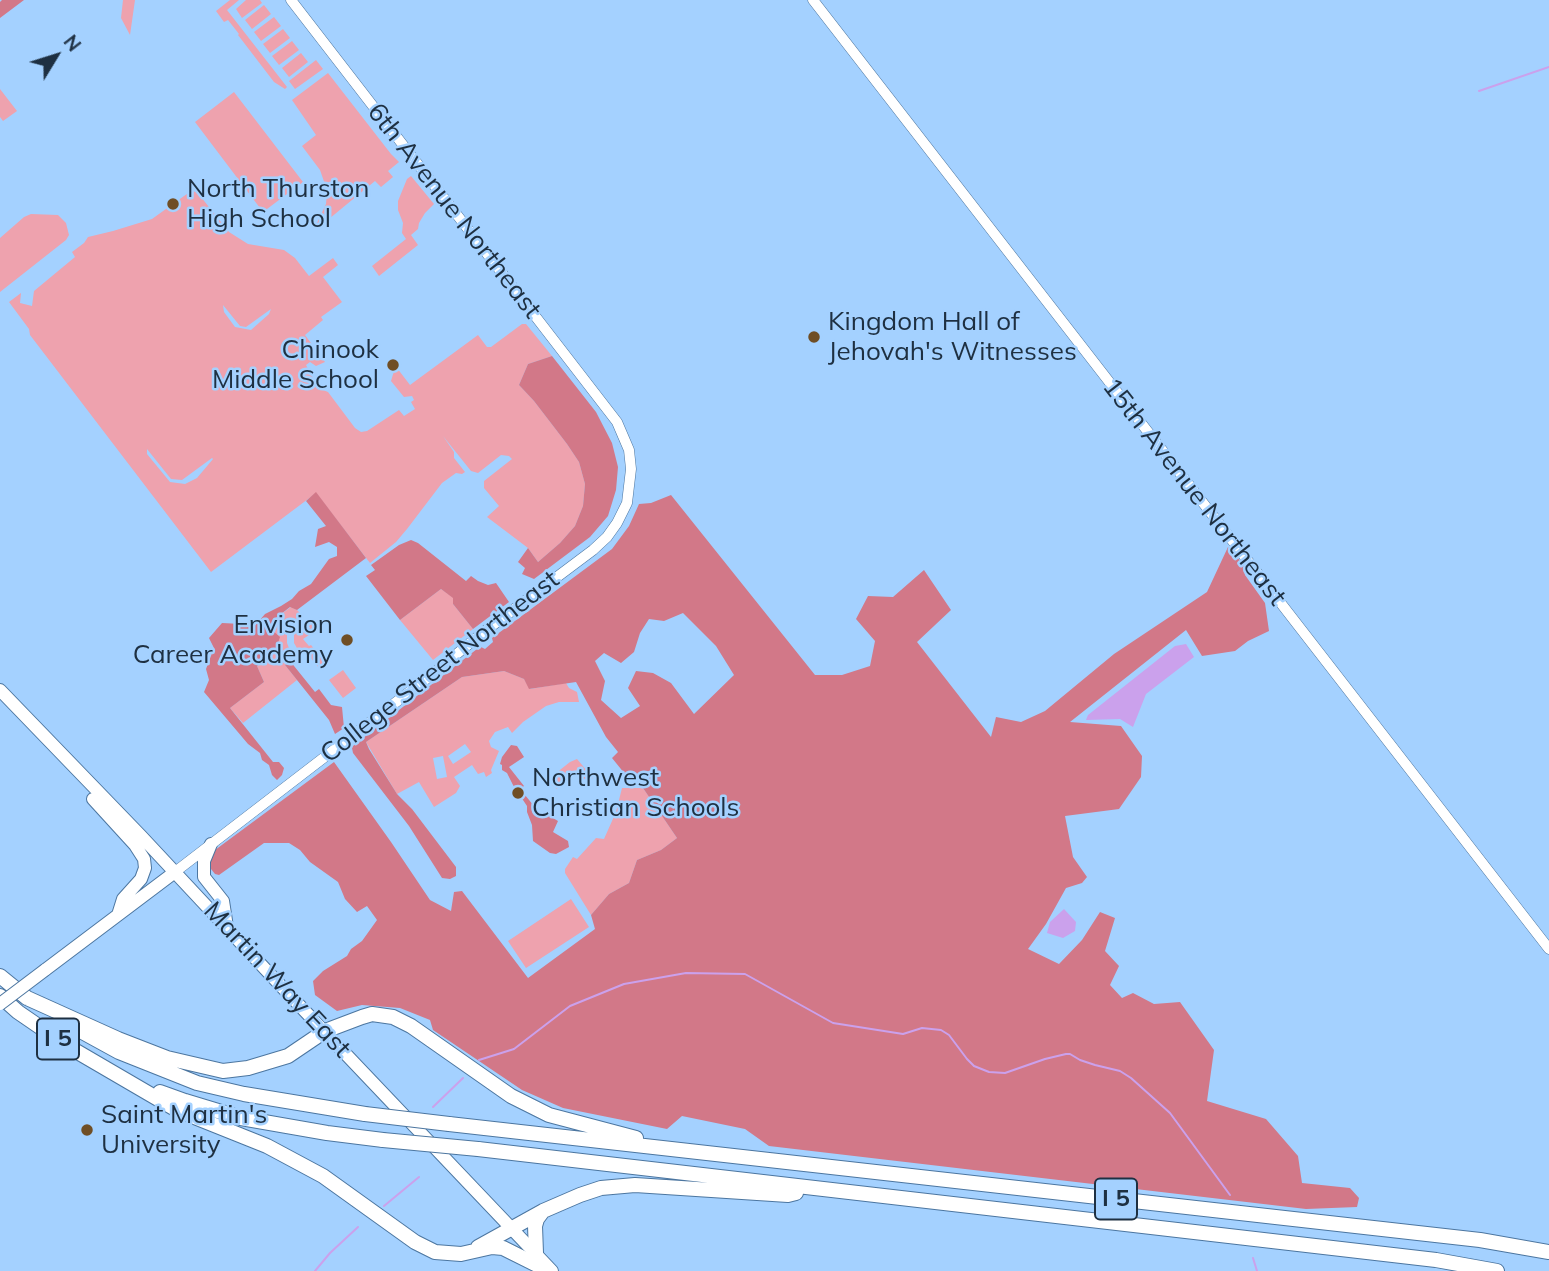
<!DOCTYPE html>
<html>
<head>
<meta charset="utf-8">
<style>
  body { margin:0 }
  #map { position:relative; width:1549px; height:1271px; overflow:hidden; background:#a4d1ff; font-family:Mulish,sans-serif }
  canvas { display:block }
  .north { position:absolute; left:21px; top:21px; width:70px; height:70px; -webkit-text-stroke:5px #a4d1ff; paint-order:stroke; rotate:52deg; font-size:19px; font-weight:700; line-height:28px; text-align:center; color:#1e3042 }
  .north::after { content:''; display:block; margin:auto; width:24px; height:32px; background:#1e3042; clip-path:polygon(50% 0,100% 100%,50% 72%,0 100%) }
</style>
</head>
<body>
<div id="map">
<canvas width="1549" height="1271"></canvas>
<div class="north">N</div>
</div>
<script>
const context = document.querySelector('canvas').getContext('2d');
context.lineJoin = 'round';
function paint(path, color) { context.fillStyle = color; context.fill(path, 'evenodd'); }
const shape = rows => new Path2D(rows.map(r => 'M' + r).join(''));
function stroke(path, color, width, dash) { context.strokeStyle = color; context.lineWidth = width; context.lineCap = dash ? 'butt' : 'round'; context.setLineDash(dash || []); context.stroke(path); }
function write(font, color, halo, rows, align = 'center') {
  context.font = font + ' Mulish,sans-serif'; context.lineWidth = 5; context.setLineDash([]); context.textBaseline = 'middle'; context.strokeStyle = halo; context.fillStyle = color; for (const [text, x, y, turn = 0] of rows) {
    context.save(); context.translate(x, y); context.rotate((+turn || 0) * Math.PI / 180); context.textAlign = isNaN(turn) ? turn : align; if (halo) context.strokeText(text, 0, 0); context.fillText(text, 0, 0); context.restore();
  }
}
const green = shape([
  [123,0,135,0,130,35,121,18],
  [230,0,239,0,227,10,287,87,285,89,274,82,238,35,239,34,228,20,224,22,216,11],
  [246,0,260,0,262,3,242,18,236,9],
  [264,5,271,14,252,29,245,20],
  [274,17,281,26,261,41,254,32],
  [283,29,290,38,270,53,263,44],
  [292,41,299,50,279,65,272,56],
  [301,53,308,62,289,77,282,68],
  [316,60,323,69,295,89,289,81],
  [328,73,391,154,399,162,388,171,393,177,381,187,375,181,318,228,317,223,326,204,327,190,320,170,302,146,316,135,292,100],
  [0,89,17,111,3,121,0,117],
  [234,92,303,182,263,212,195,122],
  [411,176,434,204,425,213,419,223,418,229,411,235,418,245,379,276,372,266,406,239,402,233,403,223,398,210,398,201,407,179],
  [191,191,197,192,229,232,248,244,284,250,295,258,309,276,333,258,338,265,323,277,342,302,321,317,323,320,305,335,325,362,316,366,310,362,306,365,313,378,323,390,328,392,355,428,361,432,367,431,399,410,404,416,415,409,411,402,414,400,412,396,404,397,391,381,394,371,397,368,410,385,478,335,487,347,491,347,522,324,526,324,552,356,528,364,519,385,534,401,567,444,579,462,585,484,583,506,575,526,560,543,538,562,528,548,487,517,499,506,484,488,484,481,512,459,509,456,501,455,478,473,471,471,443,436,454,452,454,458,465,472,462,474,456,473,442,483,407,529,396,542,370,563,316,493,211,572,30,335,29,329,9,302,21,293,20,303,32,306,34,291,75,257,72,252,84,243,88,237,113,231,152,219],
  [223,305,240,326,246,327,271,309,269,314,251,330,235,327,224,312],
  [147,449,171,479,182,480,212,458,213,459,197,478,185,484,170,482,147,454],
  [31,214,58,215,66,223,69,235,66,240,0,292,0,238,24,217],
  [441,589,454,598,453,604,473,629,433,660,400,620],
  [291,607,297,610,301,614,287,631,287,643,293,658,285,665,297,680,243,723,230,708,264,682,257,666,275,652,272,621],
  [319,619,324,625,303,639,309,646,311,645,326,664,319,668,305,651,300,653,294,643,294,635,298,629,300,631,304,632,310,628,309,626],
  [343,670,356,688,343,698,329,680],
  [504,671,524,679,530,689,566,683,569,688,577,692,579,702,559,702,546,706,523,722,512,733,508,727,495,732,489,741,491,747,499,751,491,770,492,773,486,777,484,772,478,774,472,765,454,777,460,786,456,793,434,807,419,782,397,794,366,742,462,677],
  [465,744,471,752,453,764,448,756],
  [443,756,447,777,437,779,433,758],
  [577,759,593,778,590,780,564,774,557,789,546,781,570,762],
  [622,788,643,788,677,838,661,850,637,860,629,883,609,894,591,915,565,873,565,869,573,857,577,859,596,838,604,839,616,812],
  [571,899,589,927,526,968,508,941]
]);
const forest = shape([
  [2,0,24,0,0,18,0,2],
  [552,356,596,412,612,443,618,467,616,490,608,516,590,537,534,579,522,574,525,568,518,562,528,548,538,562,560,543,575,526,583,506,585,484,579,462,567,444,534,401,519,385,528,364],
  [316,492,366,558,297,610,290,607,272,621,272,630,280,637,275,652,257,666,264,682,230,708,273,762,279,762,284,768,282,775,277,780,272,775,269,765,262,760,260,753,248,744,204,692,209,680,206,669,214,648,209,638,222,623,242,624,253,628,265,614,281,606,292,599,299,591,311,584,329,559,337,556,337,547,329,542,315,547,318,529,326,526,306,501],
  [671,495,815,675,842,675,870,666,875,641,856,619,868,596,893,597,924,570,951,610,917,642,991,737,996,717,1021,722,1045,711,1114,654,1207,592,1228,547,1246,567,1245,575,1265,603,1269,631,1248,641,1235,651,1202,656,1186,630,1070,722,1121,726,1142,756,1141,777,1119,809,1065,816,1073,857,1087,877,1082,883,1066,888,1046,924,1028,949,1059,964,1082,940,1100,912,1115,918,1105,951,1119,966,1110,985,1122,998,1133,993,1154,1004,1180,1002,1214,1050,1207,1101,1266,1119,1298,1156,1302,1183,1350,1188,1359,1198,1357,1207,1306,1209,769,1146,745,1129,682,1116,667,1129,563,1108,522,1090,433,1030,430,1020,400,1008,362,1005,337,1011,315,995,313,981,323,971,347,956,351,949,362,941,377,920,367,906,357,912,345,899,338,882,310,862,300,850,289,843,264,843,219,875,215,874,207,864,211,853,334,762,391,842,430,900,451,911,454,892,462,891,528,978,595,929,591,915,609,894,629,883,637,860,661,850,677,838,643,788,629,779,612,758,618,752,606,737,576,682,529,689,524,679,504,671,462,677,366,742,369,749,397,794,412,809,456,867,456,876,450,879,442,878,409,826,353,753,352,748,353,746,477,649,481,647,485,649,493,642,492,638,612,549,629,526,639,504,651,503],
  [683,613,716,646,734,675,694,714,671,683,653,673,636,671,628,688,640,706,621,718,601,700,605,681,595,661,604,653,621,663,634,652,640,633,649,619,664,621],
  [411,540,418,543,466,581,471,576,478,581,488,585,496,583,509,602,473,629,453,604,453,598,441,589,400,620,366,576,375,570,371,565,399,545],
  [290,661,315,692,319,689,331,705,342,707,344,728,335,734,329,720,285,665],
  [511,745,517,746,524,757,509,767,524,786,520,789,534,806,532,812,542,817,546,814,558,821,553,832,568,841,569,847,556,854,550,853,533,841,532,825,527,812,527,806,513,785,507,773,502,770,502,765,500,764,502,757]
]);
const water = shape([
  [1186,644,1194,657,1146,694,1133,727,1120,719,1086,720,1088,715,1175,646],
  [1064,909,1076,922,1075,931,1063,938,1047,933,1050,922]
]);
const stream = shape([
  [1479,91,1549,67],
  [479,1060,514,1049,570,1006,624,984,686,973,745,974,833,1023,903,1034,922,1028,941,1030,949,1035,967,1059,974,1066,989,1072,1005,1073,1045,1059,1066,1054,1070,1054,1080,1060,1095,1065,1120,1071,1131,1078,1170,1113,1230,1195],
  [433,1107,463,1078],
  [384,1206,419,1177],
  [1253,1258,1257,1271],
  [315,1271,330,1253,358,1227]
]);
const minor = shape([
  [813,0,1549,949],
  [175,872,430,676,481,634,593,550,607,537,617,523,627,503,631,469,629,450,617,422,291,0]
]);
const major = shape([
  [0,690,141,836,282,987,552,1271],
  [93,799,135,845,144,859,145,868,141,879,123,899,118,915],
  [211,844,204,861,204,877,223,901,227,927],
  [45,970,175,872]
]);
const highway = shape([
  [0,976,27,998],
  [0,996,18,1012,69,1047,177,1110,267,1146,323,1176,415,1242,435,1252,461,1254,492,1247,503,1248,549,1271],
  [27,998,118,1039,167,1058,223,1071,248,1068,288,1056,325,1031,362,1017,372,1014,393,1017,411,1026,511,1096,549,1115,636,1138],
  [77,1029,119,1052,197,1083,244,1094,365,1114],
  [160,1092,185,1101,241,1118,327,1133,383,1140],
  [449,1124,1480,1240,1549,1252],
  [478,1149,1436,1260,1497,1271],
  [478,1247,543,1211,580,1195,601,1188,635,1185,788,1195,796,1193],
  [536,1253,535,1226,537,1219,543,1211]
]);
const majorBridge = shape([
  [0,1004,45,970]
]);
const highwayBridge = shape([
  [365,1114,449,1124],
  [383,1140,478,1149]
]);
const markers = [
  [173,204,7,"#6f4e25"],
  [814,337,7,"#6f4e25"],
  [393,365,7,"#6f4e25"],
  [347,640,7,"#6f4e25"],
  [518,793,7,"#6f4e25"],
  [87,1130,7,"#6f4e25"]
];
const shields = [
  [58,1039,42],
  [1116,1199,42]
];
const shieldNames = [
  ["I 5",58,1039],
  ["I 5",1116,1199]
];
const poiNames = [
  ["North Thurston",187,189],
  ["High School",187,219],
  ["Kingdom Hall of",828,322],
  ["Jehovah's Witnesses",828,352],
  ["Chinook",379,350,"right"],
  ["Middle School",379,380,"right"],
  ["Envision",333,625,"right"],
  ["Career Academy",333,655,"right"],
  ["Northwest",532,778],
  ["Christian Schools",532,808],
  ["Saint Martin's",101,1115],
  ["University",101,1145]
];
const streetNames = [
  ["6th Avenue Northeast",454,211,52],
  ["15th Avenue Northeast",1194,492,52],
  ["College Street Northeast",440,667,-38],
  ["Martin Way East",277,980,47]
];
paint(green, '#eea2ae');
paint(forest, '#d27888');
paint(water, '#cba1ec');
stroke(stream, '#cba1ec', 2);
stroke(minor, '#4c76a0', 11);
stroke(major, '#4c76a0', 14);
stroke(highway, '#4c76a0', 16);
stroke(minor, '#fff', 10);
stroke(major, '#fff', 12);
stroke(highway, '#fff', 14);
stroke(majorBridge, '#4c76a0', 14, []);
stroke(highwayBridge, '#4c76a0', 16, []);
stroke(majorBridge, '#fff', 12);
stroke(highwayBridge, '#fff', 14);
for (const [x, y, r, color] of markers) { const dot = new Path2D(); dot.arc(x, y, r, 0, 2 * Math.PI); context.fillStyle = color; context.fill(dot); stroke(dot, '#a4d1ff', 2.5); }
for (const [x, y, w] of shields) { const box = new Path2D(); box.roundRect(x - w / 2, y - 20.5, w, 41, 5); context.fillStyle = '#a4d1ff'; context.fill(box); stroke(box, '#1e3042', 2); }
write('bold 24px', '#1e3042', null, shieldNames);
write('26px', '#1e3042', '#a4d1ff', poiNames, 'left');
write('26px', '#1e3042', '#a4d1ff', streetNames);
</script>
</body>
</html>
